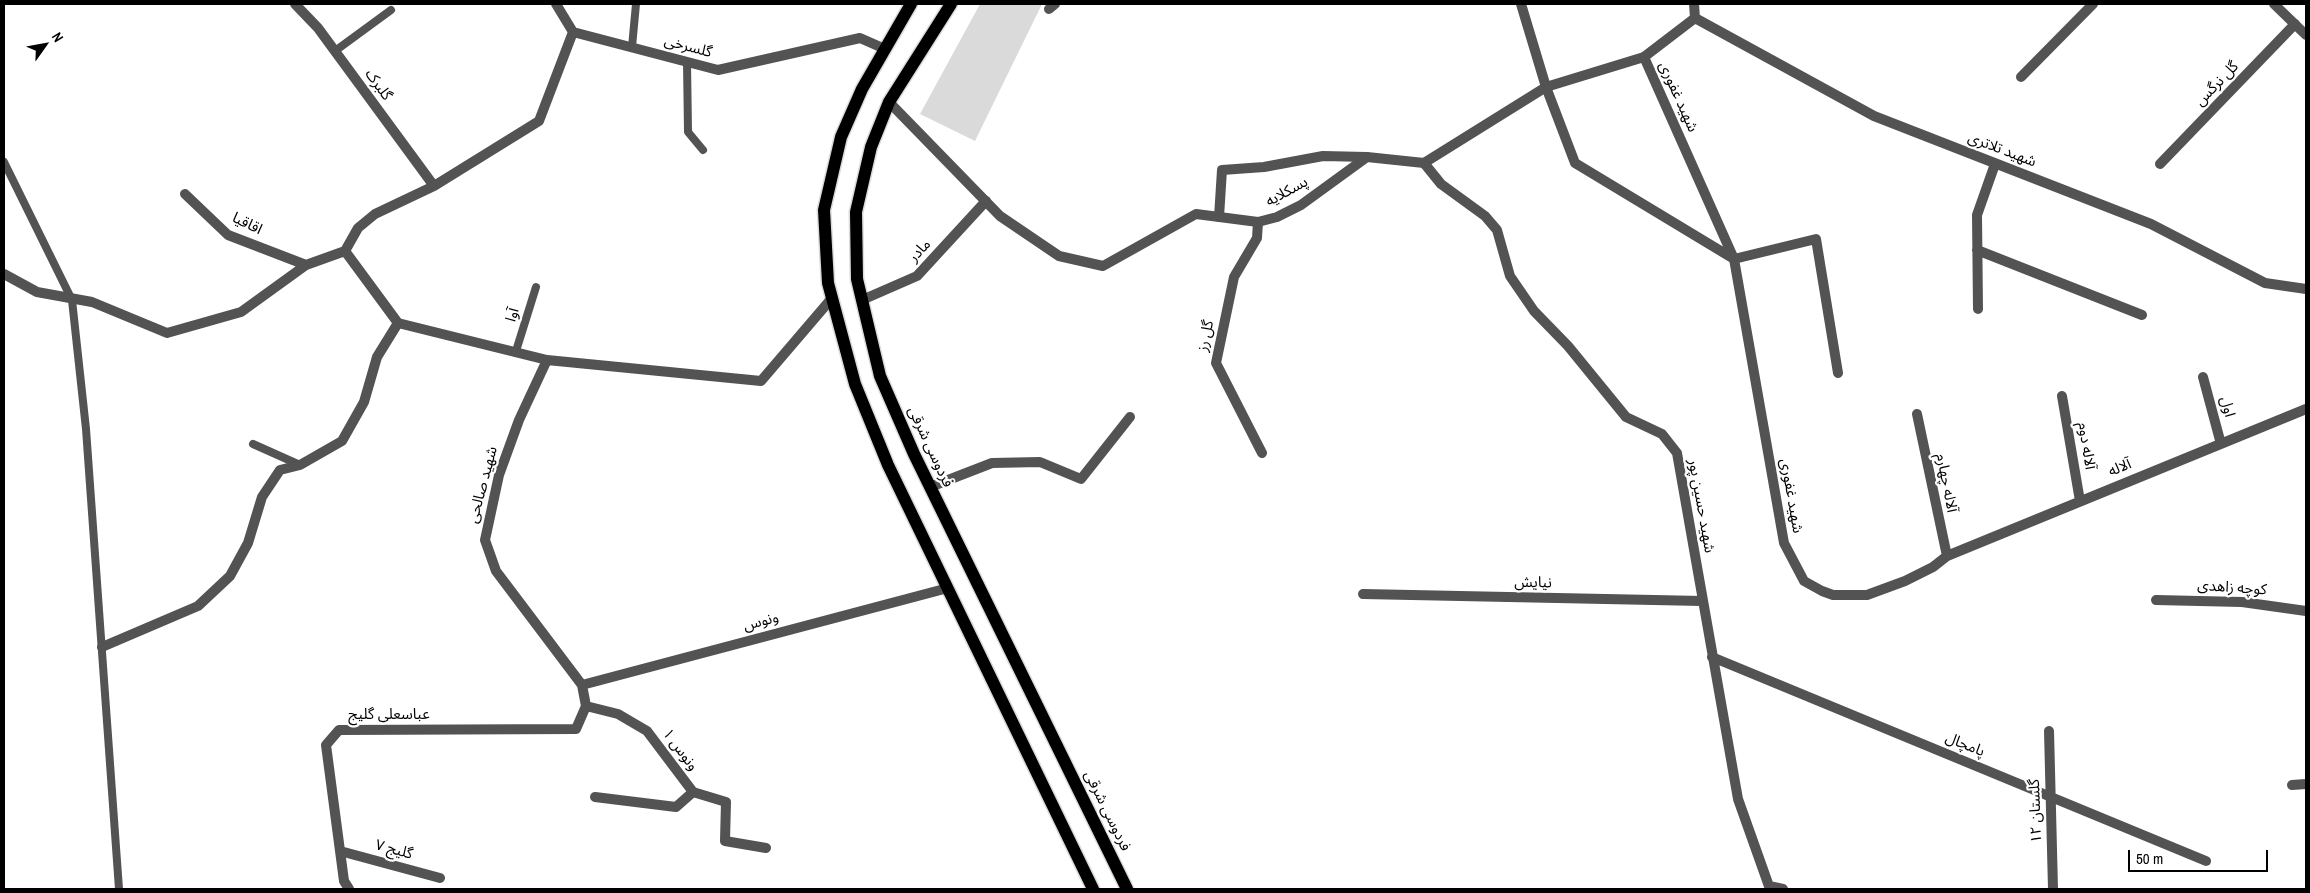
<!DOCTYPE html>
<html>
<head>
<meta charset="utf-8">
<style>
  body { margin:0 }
  #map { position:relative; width:2310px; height:893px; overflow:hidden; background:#fff; font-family:"Archivo Narrow",sans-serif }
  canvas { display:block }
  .frame { position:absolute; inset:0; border:5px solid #000; pointer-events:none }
  .north { position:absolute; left:20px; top:20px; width:50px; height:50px; -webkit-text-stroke:4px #fff; paint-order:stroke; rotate:58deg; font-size:14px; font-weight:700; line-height:20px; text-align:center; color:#000 }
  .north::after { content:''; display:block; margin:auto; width:18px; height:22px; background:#000; clip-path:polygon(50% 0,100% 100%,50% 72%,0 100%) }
  .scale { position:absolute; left:2128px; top:850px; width:140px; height:22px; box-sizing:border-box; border:2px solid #000; border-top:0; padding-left:6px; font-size:15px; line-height:18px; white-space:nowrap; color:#000; -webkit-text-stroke:4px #fff; paint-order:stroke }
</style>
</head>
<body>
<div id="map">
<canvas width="2310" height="893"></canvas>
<div class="frame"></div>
<div class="north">N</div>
<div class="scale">50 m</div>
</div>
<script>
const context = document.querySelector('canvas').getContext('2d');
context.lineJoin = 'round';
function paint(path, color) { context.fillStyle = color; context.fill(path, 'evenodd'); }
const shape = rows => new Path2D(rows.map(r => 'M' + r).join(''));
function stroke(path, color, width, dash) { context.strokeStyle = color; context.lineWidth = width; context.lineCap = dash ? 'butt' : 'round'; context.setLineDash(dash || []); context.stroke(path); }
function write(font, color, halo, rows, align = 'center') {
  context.font = font + ' "Archivo Narrow","Noto Sans Arabic",sans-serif'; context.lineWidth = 4.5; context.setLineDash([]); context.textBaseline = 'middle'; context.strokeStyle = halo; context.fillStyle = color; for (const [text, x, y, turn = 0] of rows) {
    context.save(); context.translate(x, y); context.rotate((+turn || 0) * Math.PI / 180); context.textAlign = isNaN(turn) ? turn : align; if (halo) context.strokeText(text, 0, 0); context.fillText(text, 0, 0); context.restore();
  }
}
const green = shape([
  [980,4,1042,4,975,141,920,114]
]);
const service = shape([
  [632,47,636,4],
  [335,51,391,10],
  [687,62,688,132,703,150],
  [4,162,72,300,86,429,119,889],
  [516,351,536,287],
  [253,444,300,465]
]);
const minor = shape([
  [295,4,318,28,434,186],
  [556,4,573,32,718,70,860,38,885,49],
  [1521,4,1546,87,1575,163,1734,259,1816,239,1838,373],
  [1049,9,1055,4],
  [1644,57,1734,259,1784,543,1804,581,1822,591,1833,595,1867,595,1905,581,1933,567,1947,556,2306,409],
  [2021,77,2093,4],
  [1424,163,1441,184,1485,216,1497,230,1510,276,1534,311,1568,346,1626,417,1662,434,1677,453,1738,799,1770,889],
  [2160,164,2295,24],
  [185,194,228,235,306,265],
  [1219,217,1222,170,1264,167,1323,156,1367,157],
  [1258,222,1257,238,1234,277,1216,363,1262,453],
  [1977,250,2142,315],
  [345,251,398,323,547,360,761,381,832,298],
  [4,274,37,292,92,302,167,333,241,312,306,265,345,251,358,228,375,214,434,186,539,121,573,32],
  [862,300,917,276,986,201],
  [1978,309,1977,215,1995,164],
  [2203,377,2221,444],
  [2062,396,2080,501],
  [1917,414,1947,556],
  [930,487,992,463,1040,462,1081,479,1130,417],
  [1363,594,1702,601],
  [102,647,198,606,230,576,248,543,262,497,280,470,300,465,342,441,364,402,377,357,398,323],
  [1712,657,2206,861],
  [582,685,948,588],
  [586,706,618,714,647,731,693,792,726,802,725,841,766,848],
  [2049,731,2053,889],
  [2292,785,2306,784],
  [595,797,676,807,693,792],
  [340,851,440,878],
  [1769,886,1783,889],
  [349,889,344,881,326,745,339,730,576,729,586,706,582,685,496,571,485,540,499,475,519,420,547,360]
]);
const tertiary = shape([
  [1694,4,1695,18],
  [2274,4,2306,35],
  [1695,18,1874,116,2151,224,2265,283,2306,289],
  [889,102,1000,216,1059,256,1103,266,1196,214,1258,222,1277,217,1301,205,1367,157,1424,163,1546,87,1644,57,1695,18],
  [2156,600,2242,602,2306,611]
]);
const primary = shape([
  [911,4,862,89,841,137,824,210,828,283,855,384,888,465,1093,889],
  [951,4,889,102,871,147,856,212,857,279,880,376,914,454,1127,889]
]);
const streetNames = [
  ["گلسرخی",688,47,15],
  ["گل نرگس",2217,84,-46],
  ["گلبرک",378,85,54],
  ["شهید غفوری",1678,97,66],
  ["شهید تلاتری",2002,150,21],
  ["پسکلایه",1287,192,-29],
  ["اقاقیا",247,224,26],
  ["مادر",920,251,-47],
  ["آوا",513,315,-73],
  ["گل رز",1206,336,-78],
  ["اول",2227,407,75],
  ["آلاله دوم",2086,446,81],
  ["فردوسی شرقی",930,447,65],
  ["آلاله",2120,468,-22],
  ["آلاله چهارم",1946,483,79],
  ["شهید صالحی",483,485,-75],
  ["شهید غفوری",1791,496,80],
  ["شهید حسین پور",1701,506,80],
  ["نیایش",1533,583,1],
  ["کوچه زاهدی",2232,588,4],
  ["ونوس",761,622,-15],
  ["عباسعلی گلیج",389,715],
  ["پامچال",1965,745,22],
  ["ونوس ۱",680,750,53],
  ["فردوسی شرقی",1107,811,64],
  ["گلستان ۱۲",2036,811,-92],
  ["گلیج ۷",394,850,15]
];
paint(green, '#dadada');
stroke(primary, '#dbdbdb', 15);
stroke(service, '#535353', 8);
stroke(minor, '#535353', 10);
stroke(tertiary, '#535353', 10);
stroke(primary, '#000', 12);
write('15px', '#000', '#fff', streetNames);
</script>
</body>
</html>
